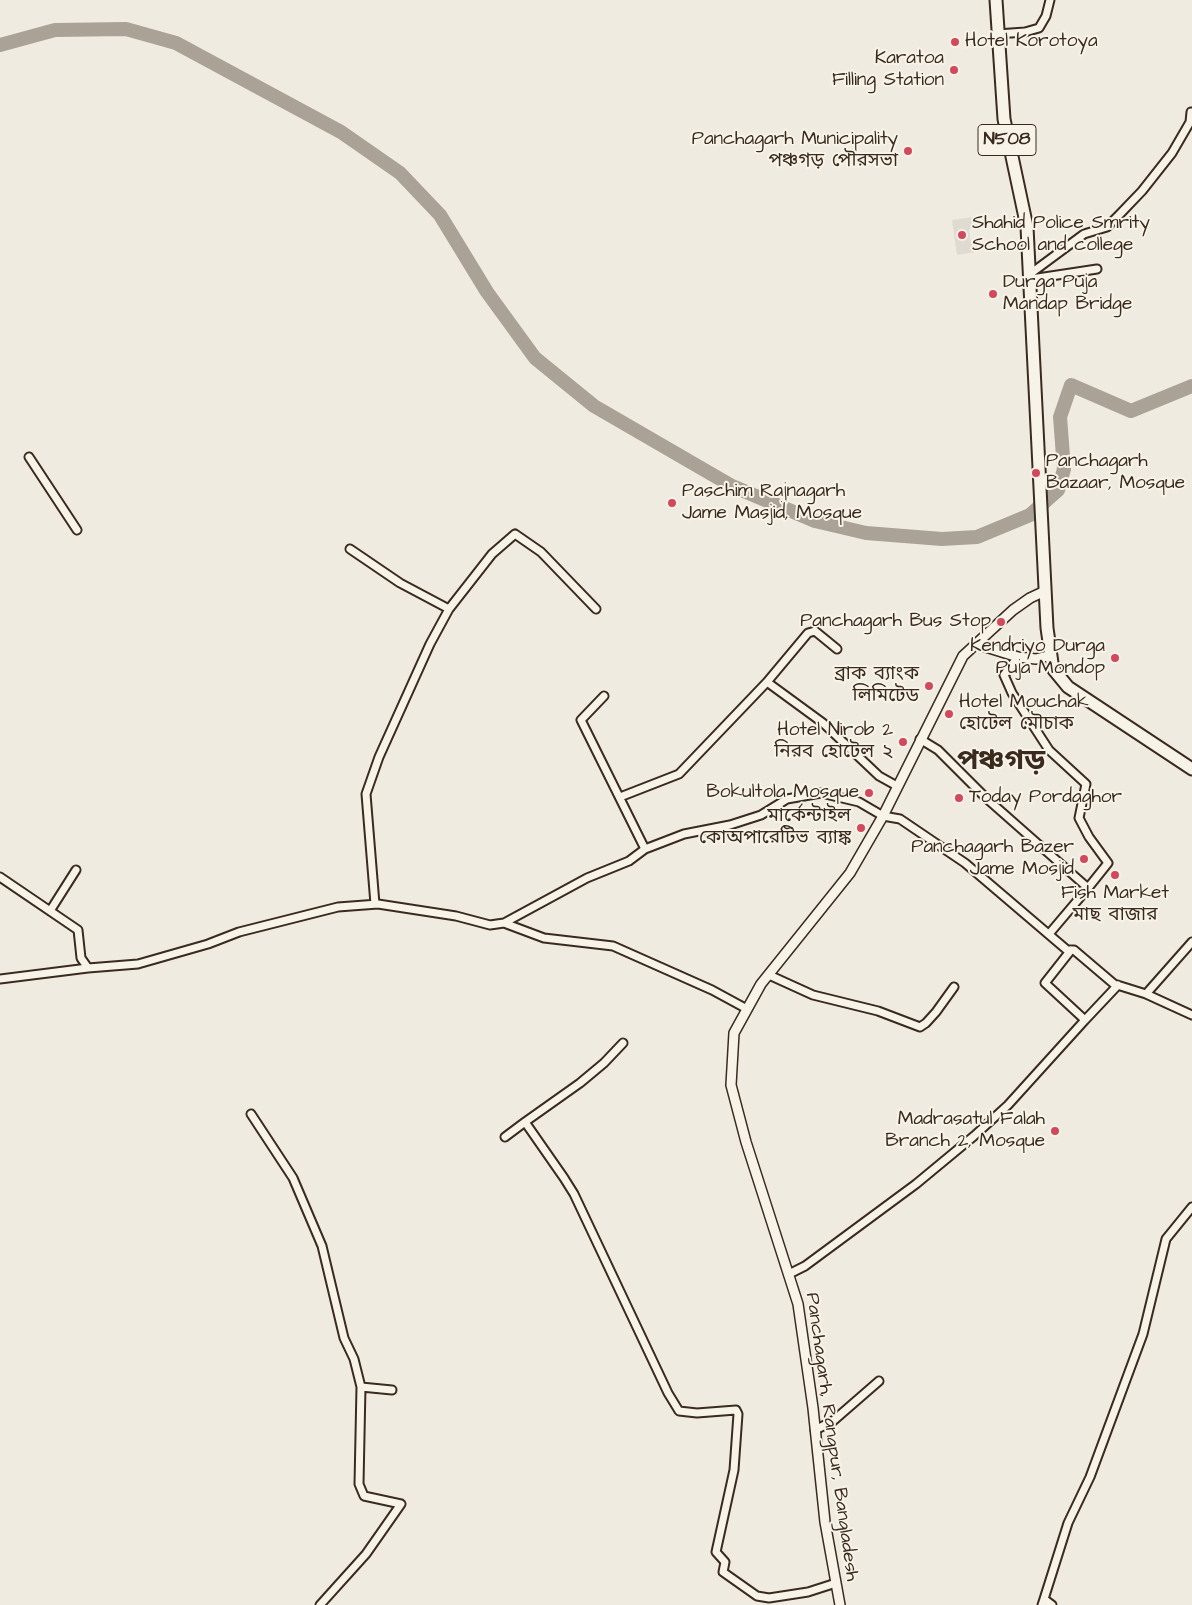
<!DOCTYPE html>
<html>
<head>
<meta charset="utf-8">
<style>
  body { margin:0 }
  canvas { display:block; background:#efebe0 }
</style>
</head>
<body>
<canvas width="1192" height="1605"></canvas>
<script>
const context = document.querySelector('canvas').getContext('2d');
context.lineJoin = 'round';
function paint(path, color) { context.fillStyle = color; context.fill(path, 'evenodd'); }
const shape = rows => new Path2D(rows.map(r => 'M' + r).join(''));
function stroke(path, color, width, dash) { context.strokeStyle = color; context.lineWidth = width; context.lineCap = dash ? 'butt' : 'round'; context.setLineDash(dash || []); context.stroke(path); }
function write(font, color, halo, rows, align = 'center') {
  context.font = font + ' "Architects Daughter","Noto Sans Bengali",sans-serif'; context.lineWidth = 4; context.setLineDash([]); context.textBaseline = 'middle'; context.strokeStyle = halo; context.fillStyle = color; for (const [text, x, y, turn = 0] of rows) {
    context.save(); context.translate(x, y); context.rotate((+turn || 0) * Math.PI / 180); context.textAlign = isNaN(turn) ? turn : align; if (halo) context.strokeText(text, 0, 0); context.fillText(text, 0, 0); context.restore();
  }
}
const built = shape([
  [980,216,981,227,969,229,971,244,980,242,981,251,957,255,952,220]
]);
const river = shape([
  [0,45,55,30,126,29,176,43,341,132,400,173,440,215,487,292,535,358,594,406,732,486,815,521,866,533,942,539,977,537,1030,515,1058,490,1064,469,1060,417,1071,385,1131,411,1192,386]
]);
const minor = shape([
  [997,34,1025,32,1039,28,1046,16,1050,0],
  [1030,274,1084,234,1107,227,1119,215,1142,191,1172,153,1190,122,1191,112],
  [1031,279,1097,269],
  [29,457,77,530],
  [350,549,400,583,449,609],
  [1018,657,1004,675,1012,693,1049,750,1086,784,1079,818,1089,837,1108,863,1088,888],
  [767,682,808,633,815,631,837,649],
  [604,696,581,720,645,849,684,834,730,825,761,815,787,799,821,793,859,802,883,816,900,819,965,863,1067,950,1074,950,1114,984,1146,994,1192,942],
  [920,739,938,750,986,798,1088,888,1049,934],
  [620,797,679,774,767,682,823,723,879,776,897,786],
  [0,877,78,930,81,958,88,968,138,964,208,944,239,932,338,907,378,904,456,916,490,925,504,923,587,878,629,861,645,849],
  [375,904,366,794,379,757,430,644,449,609,492,554,515,534,541,552,596,609],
  [50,911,76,870],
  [504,923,544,938,613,946,712,990,747,1009],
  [1071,950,1045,983,1085,1020,1118,985],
  [769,975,813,995,878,1011,920,1027,926,1023,936,1012,954,987],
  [0,979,88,968],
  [1146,994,1192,1015],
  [251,1114,293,1178,322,1246,344,1338,354,1359,361,1387],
  [525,1122,580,1083,604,1063,623,1043],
  [505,1137,525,1122,564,1178,574,1194,668,1393,679,1411,697,1413,736,1410,738,1414,734,1470,716,1552,725,1562,723,1572,757,1596,769,1598,808,1592,836,1583],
  [789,1274,805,1266,916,1184,974,1136,1008,1105,1085,1020],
  [815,1430,833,1421,879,1381],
  [1044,1599,1068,1523,1090,1477,1143,1334,1166,1239,1192,1207],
  [320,1605,366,1554,401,1504,364,1496,359,1484,361,1387,392,1390],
  [1042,1605,1044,1599,1052,1605]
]);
const tertiary = shape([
  [976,644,1013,610,1030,598,1045,591],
  [840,1605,825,1522,813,1408,798,1304,746,1142,731,1085,734,1033,761,984,850,873,883,816,963,656,976,644,1018,657,1036,659,1051,655]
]);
const trunk = shape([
  [996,0,1004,119,1027,227,1047,628,1052,663,1054,670,1068,687,1192,769]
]);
const markers = [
  [955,42,5,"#d1495b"],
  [954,70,5,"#d1495b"],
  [908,151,5,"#d1495b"],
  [962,235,5,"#d1495b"],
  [993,294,5,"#d1495b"],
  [1036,473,5,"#d1495b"],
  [672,503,5,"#d1495b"],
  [1001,622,5,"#d1495b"],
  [1115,658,5,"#d1495b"],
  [929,686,5,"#d1495b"],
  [949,714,5,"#d1495b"],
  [903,742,5,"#d1495b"],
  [869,793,5,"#d1495b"],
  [959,798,5,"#d1495b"],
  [861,828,5,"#d1495b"],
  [1084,859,5,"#d1495b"],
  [1115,875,5,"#d1495b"],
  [1055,1131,5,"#d1495b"]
];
const shields = [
  [1007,140,58]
];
const shieldNames = [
  ["N508",1007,140]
];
const poiNames = [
  ["Hotel Korotoya",965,42,"left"],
  ["Karatoa",944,59],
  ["Filling Station",944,81],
  ["Panchagarh Municipality",898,140],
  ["পঞ্চগড় পৌরসভা",898,162],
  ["Shahid Police Smrity",972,224,"left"],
  ["School and college",972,246,"left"],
  ["Durga Puja",1003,283,"left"],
  ["Mandap Bridge",1003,305,"left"],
  ["Panchagarh",1046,462,"left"],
  ["Bazaar, Mosque",1046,484,"left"],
  ["Paschim Rajnagarh",682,492,"left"],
  ["Jame Masjid, Mosque",682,514,"left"],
  ["Panchagarh Bus Stop",991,622],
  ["Kendriyo Durga",1105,647],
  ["Puja Mondop",1105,669],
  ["ব্রাক ব্যাংক",919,675],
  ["লিমিটেড",919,697],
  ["Hotel Mouchak",959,703,"left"],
  ["হোটেল মৌচাক",959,725,"left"],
  ["Hotel Nirob 2",893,731],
  ["নিরব হোটেল ২",893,753],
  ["Bokultola Mosque",859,793],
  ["Today Pordaghor",969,798,"left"],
  ["মার্কেন্টাইল",851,817],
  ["কোঅপারেটিভ ব্যাঙ্ক",851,839],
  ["Panchagarh Bazer",1074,848],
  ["Jame Mosjid",1074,870],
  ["Fish Market",1115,894,"center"],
  ["মাছ বাজার",1115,916,"center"],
  ["Madrasatul Falah",1045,1120],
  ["Branch 2, Mosque",1045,1142]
];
const streetNames = [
  ["Panchagarh, Rangpur, Bangladesh",831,1437,82]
];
const townNames = [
  ["পঞ্চগড়",1001,763]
];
paint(built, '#e0dbd0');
stroke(river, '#aaa296', 14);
stroke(minor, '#3b2a1e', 11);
stroke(tertiary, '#3b2a1e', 12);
stroke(trunk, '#3b2a1e', 15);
stroke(minor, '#f7f3e8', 7);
stroke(tertiary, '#f7f3e8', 9);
stroke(trunk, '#f7f3e8', 11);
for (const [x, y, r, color] of markers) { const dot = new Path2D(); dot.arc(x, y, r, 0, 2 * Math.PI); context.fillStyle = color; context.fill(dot); stroke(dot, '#f7f3e8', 2); }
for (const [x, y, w] of shields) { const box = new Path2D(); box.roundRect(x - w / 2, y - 15.5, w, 31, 4); context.fillStyle = '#f7f3e8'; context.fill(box); stroke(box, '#3b2a1e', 1); }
write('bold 18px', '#3b2a1e', null, shieldNames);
write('19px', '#3b2a1e', '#f7f3e8', poiNames, 'right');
write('19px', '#3b2a1e', '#f7f3e8', streetNames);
write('bold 29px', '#3b2a1e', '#f7f3e8', townNames);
</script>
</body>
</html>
